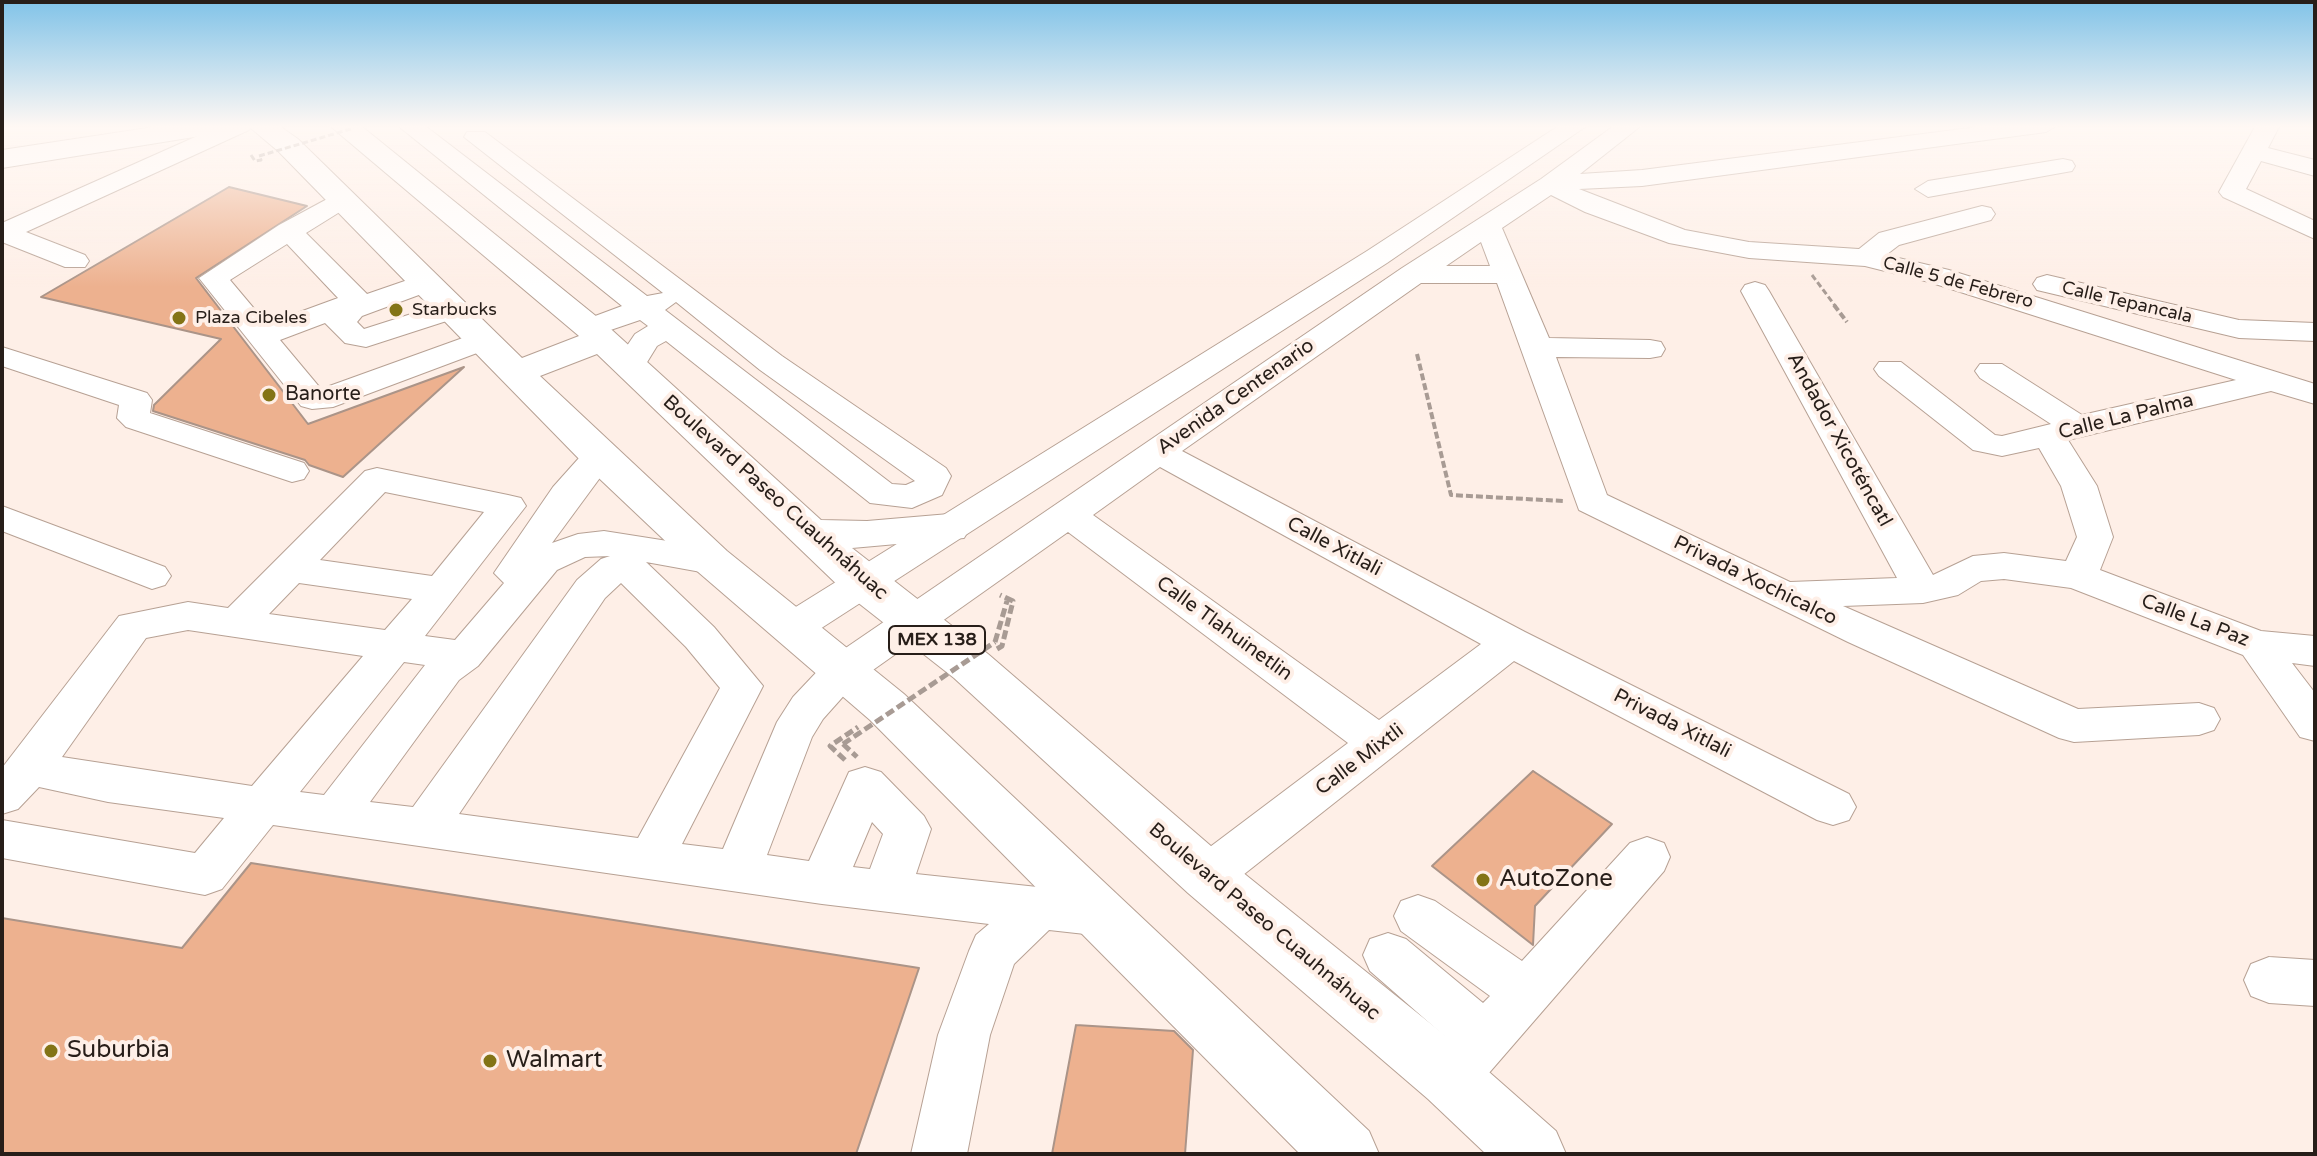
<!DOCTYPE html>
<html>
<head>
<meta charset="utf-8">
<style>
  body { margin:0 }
  #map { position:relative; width:2317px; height:1156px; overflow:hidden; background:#feefe7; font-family:"Varela Round",sans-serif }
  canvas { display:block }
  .frame { position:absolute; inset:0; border:4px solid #271e19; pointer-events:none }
</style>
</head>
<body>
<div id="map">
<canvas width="2317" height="1156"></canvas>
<div class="frame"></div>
</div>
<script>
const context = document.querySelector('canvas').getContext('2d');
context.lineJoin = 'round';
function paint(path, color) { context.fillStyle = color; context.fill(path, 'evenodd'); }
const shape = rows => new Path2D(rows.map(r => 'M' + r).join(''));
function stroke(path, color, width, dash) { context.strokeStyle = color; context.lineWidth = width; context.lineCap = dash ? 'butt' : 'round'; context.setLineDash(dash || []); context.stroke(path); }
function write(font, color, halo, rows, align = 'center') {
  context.font = font + ' "Varela Round",sans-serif'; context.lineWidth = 8; context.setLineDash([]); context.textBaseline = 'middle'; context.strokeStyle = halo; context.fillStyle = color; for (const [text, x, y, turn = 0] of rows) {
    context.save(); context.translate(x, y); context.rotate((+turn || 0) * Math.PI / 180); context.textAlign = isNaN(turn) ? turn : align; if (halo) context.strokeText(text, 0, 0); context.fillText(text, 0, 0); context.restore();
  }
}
const building = shape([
  [229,187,307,206,196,278,308,424,464,367,343,477,309,465,305,460,153,411,154,405,221,339,41,297,229,187],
  [1533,771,1612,824,1535,906,1533,945,1432,866,1533,771],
  [251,863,919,968,856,1154,2,1154,2,918,182,948,251,863],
  [1076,1025,1174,1031,1193,1050,1185,1154,1052,1154,1076,1025]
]);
const pathFar2 = shape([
  [251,155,255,161,261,160,259,156],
  [1812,275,1836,307]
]);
const pathFar1 = shape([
  [1834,305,1847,322],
  [1417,354,1451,495,1563,501]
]);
const path = shape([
  [995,642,1007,601],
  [997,649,1002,646,1013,601,1000,595],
  [843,744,857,757],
  [845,760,830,746,858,727]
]);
const minor = shape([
  [222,125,253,125,249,130,26,232,85,255,89,261,85,267,65,267,2,242,2,223,222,125],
  [397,125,424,125,647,296,663,293,464,137,467,132,485,132,782,356,946,468,951,476,942,495,912,508,870,503,666,341,657,346,641,372,619,372,614,365,635,334,648,326,640,320,590,337,579,334,575,328,579,322,622,306,397,125],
  [676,302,760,370,915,481,906,485,892,484,665,310,676,302],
  [1560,125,1588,125,1387,263,806,638,792,642,778,638,772,628,778,618,1367,251,1560,125],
  [1615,125,1642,125,1580,174,1642,170,1993,125,2058,125,2046,132,1642,186,1579,189,1685,230,1749,242,1859,249,1879,233,1982,206,1991,208,1995,214,1991,220,1899,245,1886,255,1949,270,2315,384,2315,404,2271,391,2068,440,2097,486,2113,537,2100,570,2261,631,2315,636,2315,666,2292,663,2315,693,2315,741,2300,737,2243,655,2071,588,2004,579,1981,581,1958,595,1923,603,1843,606,2078,709,2199,703,2214,708,2220,719,2214,730,2199,735,2074,742,2059,738,1848,642,1579,510,1497,283,1421,283,1182,451,1525,632,1849,794,1856,807,1849,820,1833,825,1817,820,1514,661,1224,890,1207,896,1190,890,1183,876,1190,862,1348,743,1068,532,856,682,823,719,812,737,767,855,809,861,849,772,865,767,881,772,924,816,931,829,916,874,1103,894,1120,900,1127,915,1120,930,1103,936,1049,930,1014,964,990,1035,967,1154,911,1154,938,1035,969,951,976,935,989,924,822,904,273,825,222,889,205,895,2,858,2,820,195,853,224,818,108,802,39,787,18,809,2,814,2,768,119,616,188,602,228,608,365,471,377,468,508,495,521,498,526,506,425,636,455,640,504,583,494,573,553,487,587,449,599,446,611,449,616,456,552,543,578,534,604,531,712,548,725,552,731,561,725,570,712,574,646,562,714,627,763,686,682,844,723,849,777,722,793,697,828,660,1402,268,1541,179,1615,125],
  [1551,195,1585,212,1669,243,1749,258,1865,266,1929,282,2236,380,2082,415,2002,364,1980,364,1975,371,1980,378,2051,424,2002,436,1995,435,1901,362,1879,362,1874,369,1879,376,1973,450,2002,456,2039,448,2061,486,2077,537,2066,561,2004,553,1973,556,1933,575,1769,291,1765,285,1755,282,1745,285,1741,291,1897,578,1790,582,1607,495,1556,357,1650,358,1661,356,1665,349,1661,342,1650,340,1549,338,1502,228,1551,195],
  [1481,242,1490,266,1446,266,1481,242],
  [1160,467,1481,644,1379,720,1093,515,1160,467],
  [385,492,484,512,432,576,320,560,385,492],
  [610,556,601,559,577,580,413,807,370,802,459,680,478,666,557,570,585,557,610,556],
  [299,583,412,599,385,630,269,614,299,583],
  [621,583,686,647,720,688,638,838,459,814,605,598,621,583],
  [188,630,363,656,252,786,62,757,146,638,188,630],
  [404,662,425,665,324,795,300,792,404,662],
  [872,822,883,834,870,869,853,867,872,822],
  [2256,125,2280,125,2268,148,2315,160,2315,176,2261,161,2246,189,2315,221,2315,239,2223,197,2219,192,2256,125],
  [2063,159,2072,161,2075,166,2072,171,1928,197,1915,189,1928,181,2063,159],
  [342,191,351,193,355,199,351,205,306,233,367,294,425,274,435,277,439,283,435,289,362,316,357,322,364,329,452,301,462,304,467,310,462,316,366,347,345,343,325,323,280,340,321,389,471,335,493,335,497,341,493,347,333,407,312,409,301,406,199,278,279,225,342,191],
  [287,244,338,298,267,324,230,280,287,244],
  [2047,275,2239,320,2315,323,2315,341,2239,338,2037,290,2033,284,2037,278,2047,275],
  [2,347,147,393,152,400,150,413,304,463,309,471,304,479,292,482,126,427,117,418,119,405,2,366,2,347],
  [2,506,165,567,171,576,165,585,152,589,2,531,2,506],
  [1647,837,1664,843,1670,857,1664,871,1469,1096,1450,1104,1431,1096,1423,1078,1431,1060,1449,1040,1370,971,1363,955,1370,939,1388,933,1406,939,1483,1003,1490,996,1401,931,1394,916,1401,901,1418,895,1435,901,1522,961,1630,843,1647,837],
  [2269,957,2315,960,2315,1006,2269,1003,2251,996,2244,980,2251,964,2269,957]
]);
const major = shape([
  [167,125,233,125,229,131,219,133,2,168,2,150,167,125],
  [247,125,278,125,298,139,522,358,579,336,329,125,360,125,602,321,821,520,867,521,949,514,964,518,970,528,964,538,852,548,988,654,1226,859,1472,1057,1556,1131,1566,1154,1486,1154,1428,1099,1188,893,954,678,847,594,597,354,540,376,727,551,904,694,1369,1131,1379,1154,1300,1154,870,720,697,571,585,465,278,151,247,125]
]);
const pathBridgeFar1 = shape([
  [259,156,354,128]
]);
const pathBridge = shape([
  [843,744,995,642]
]);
const markers = [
  [396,310,8,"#837416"],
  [179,318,8,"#837416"],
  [269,395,8,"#837416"],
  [1483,880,8,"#837416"],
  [51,1051,8,"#837416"],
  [490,1061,8,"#837416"]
];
const farStreetnames = [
  ["Calle 5 de Febrero",1958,283,15],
  ["Calle Tepancala",2127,303,13]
];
const farPoinames = [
  ["Starbucks",412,310],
  ["Plaza Cibeles",195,318]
];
const shields = [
  [937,640,96]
];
const shieldNames = [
  ["MEX 138",937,640]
];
const poiNames = [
  ["Banorte",285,395]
];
const streetNames = [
  ["Avenida Centenario",1236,397,-35],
  ["Calle La Palma",2126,417,-14],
  ["Andador Xicoténcatl",1839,440,61],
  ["Boulevard Paseo Cuauhnáhuac",775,498,42],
  ["Calle Xitlali",1334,547,28],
  ["Privada Xochicalco",1755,581,26],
  ["Calle La Paz",2195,621,21],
  ["Calle Tlahuinetlin",1224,629,36],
  ["Privada Xitlali",1672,724,27],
  ["Calle Mixtli",1360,760,-37],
  ["Boulevard Paseo Cuauhnáhuac",1264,922,40]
];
const nearPoinames = [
  ["AutoZone",1499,880],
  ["Suburbia",67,1051],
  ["Walmart",506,1061]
];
paint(building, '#edb18f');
stroke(building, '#ab9488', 2);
stroke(minor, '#b7a194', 2);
stroke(major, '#b7a194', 2);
stroke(pathFar2, '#a89b94', 3, [6, 3]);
stroke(pathFar1, '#a89b94', 4, [7, 3]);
stroke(path, '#a89b94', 5, [9, 4]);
paint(minor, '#fff');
paint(major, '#fff');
stroke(pathBridgeFar1, '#a89b94', 3, [6, 3]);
stroke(pathBridge, '#a89b94', 5, [9, 4]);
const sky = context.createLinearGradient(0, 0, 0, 287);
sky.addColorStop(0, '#81c3e8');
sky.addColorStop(0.44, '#fff8f4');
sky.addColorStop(1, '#fff8f400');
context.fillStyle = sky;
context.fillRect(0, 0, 2317, 287);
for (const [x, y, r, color] of markers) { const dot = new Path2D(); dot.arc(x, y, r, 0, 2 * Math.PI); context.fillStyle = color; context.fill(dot); stroke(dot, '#feefe7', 3); }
write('18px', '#271e19', '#feefe7', farStreetnames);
write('18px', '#271e19', '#feefe7', farPoinames, 'left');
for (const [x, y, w] of shields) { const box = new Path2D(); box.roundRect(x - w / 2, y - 14, w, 28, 6); context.fillStyle = '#feefe7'; context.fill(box); stroke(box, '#271e19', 2); }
write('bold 18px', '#271e19', null, shieldNames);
write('20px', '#271e19', '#feefe7', poiNames, 'left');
write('20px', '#271e19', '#feefe7', streetNames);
write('24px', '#271e19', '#feefe7', nearPoinames, 'left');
</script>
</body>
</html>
